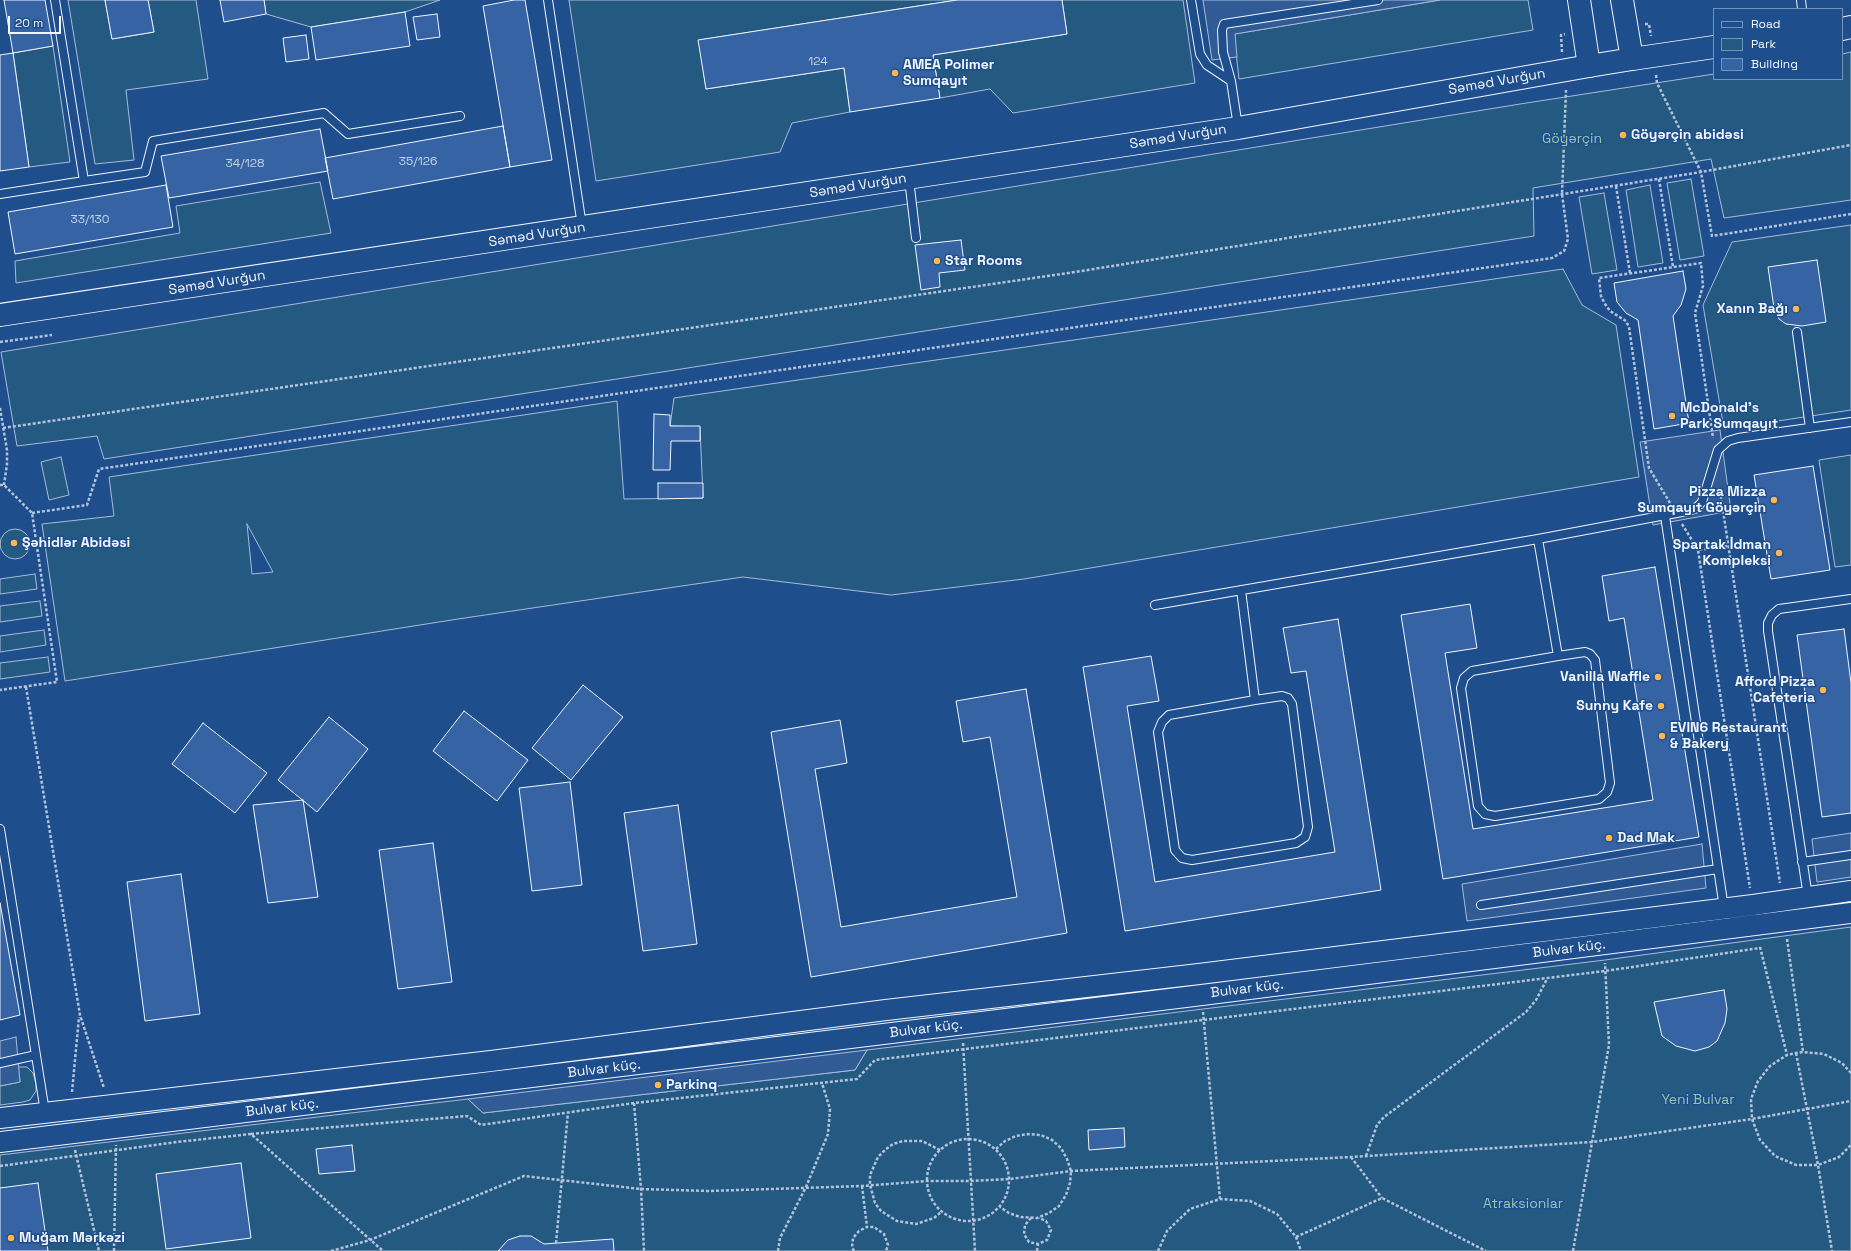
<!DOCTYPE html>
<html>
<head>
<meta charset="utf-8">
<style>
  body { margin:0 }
  #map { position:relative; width:1851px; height:1251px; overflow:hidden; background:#1f4e8c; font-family:"Space Grotesk",sans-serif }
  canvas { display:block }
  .legend { position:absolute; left:1713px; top:8px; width:130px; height:72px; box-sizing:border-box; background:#1f4e8c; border:1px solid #7391ba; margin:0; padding:5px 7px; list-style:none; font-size:12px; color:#f2f6ff }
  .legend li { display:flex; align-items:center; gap:8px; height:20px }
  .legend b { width:20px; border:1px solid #7391ba }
  .scale { position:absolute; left:8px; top:16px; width:53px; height:18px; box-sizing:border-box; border:2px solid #f2f6ff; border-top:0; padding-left:5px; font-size:12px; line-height:14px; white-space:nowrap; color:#f2f6ff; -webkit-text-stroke:3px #1f4e8c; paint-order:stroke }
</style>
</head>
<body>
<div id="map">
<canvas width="1851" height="1251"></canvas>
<ul class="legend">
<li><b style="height:5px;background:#1f4e8c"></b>Road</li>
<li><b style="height:11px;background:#245a82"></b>Park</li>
<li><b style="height:11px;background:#3563a3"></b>Building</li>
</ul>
<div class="scale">20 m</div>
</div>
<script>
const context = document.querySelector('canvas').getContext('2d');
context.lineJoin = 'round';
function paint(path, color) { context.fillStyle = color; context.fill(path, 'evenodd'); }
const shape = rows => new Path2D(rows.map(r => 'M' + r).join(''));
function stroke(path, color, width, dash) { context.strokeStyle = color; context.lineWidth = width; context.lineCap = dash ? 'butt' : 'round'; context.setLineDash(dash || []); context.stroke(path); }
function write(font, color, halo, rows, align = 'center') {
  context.font = font + ' "Space Grotesk",sans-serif'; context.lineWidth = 3; context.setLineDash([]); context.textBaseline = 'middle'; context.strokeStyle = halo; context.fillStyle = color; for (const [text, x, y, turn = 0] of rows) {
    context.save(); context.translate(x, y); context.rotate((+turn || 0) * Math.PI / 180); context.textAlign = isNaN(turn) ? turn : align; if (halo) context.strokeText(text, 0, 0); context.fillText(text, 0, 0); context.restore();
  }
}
const green = shape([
  [68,0,105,0,112,39,154,32,148,0,196,0,208,79,126,90,134,160,95,164,68,0],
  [264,0,440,0,405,12,311,27,266,14,264,0],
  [569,0,957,0,699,40,706,89,844,68,850,112,792,123,780,152,596,181,569,0],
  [1062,0,1183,0,1195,83,1013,113,990,89,940,98,933,55,1067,34,1062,0],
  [1440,0,1528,0,1533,30,1239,79,1234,34,1440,0],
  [53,46,70,162,29,167,13,53,53,46],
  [1851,52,1851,200,1724,218,1711,159,1533,188,1534,236,104,459,97,436,17,446,1,352,1520,104,1714,74,1714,79,1842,79,1842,54,1851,52],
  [1691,179,1704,256,1680,260,1667,183,1691,179],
  [320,182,331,233,16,283,15,261,180,233,176,206,320,182],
  [1650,185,1663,263,1638,267,1626,190,1650,185],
  [1604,193,1617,270,1592,274,1579,197,1604,193],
  [1851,225,1851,410,1724,429,1703,305,1732,242,1851,225],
  [1563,269,1582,305,1616,325,1639,477,1024,579,891,595,743,577,458,619,65,681,42,524,114,516,109,477,617,401,624,499,703,498,700,427,670,426,674,398,1563,269],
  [247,524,273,572,252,574,247,524],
  [1851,455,1851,565,1835,567,1819,460,1851,455],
  [61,457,69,495,49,500,41,462,61,457],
  '0 544a15 15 0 1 1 30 0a15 15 0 1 1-30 0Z',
  [35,574,37,589,0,594,0,579,35,574],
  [40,601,42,616,0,622,0,606,40,601],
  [44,630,46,645,0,652,0,636,44,630],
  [48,657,50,672,0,679,0,663,48,657],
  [1851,927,1851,1251,0,1251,0,1155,468,1099,483,1113,855,1070,867,1050,1605,960,1851,927],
  [18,1067,27,1067,33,1073,36,1084,36,1091,30,1100,23,1102,0,1105,0,1086,20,1082,18,1067]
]);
const parking = shape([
  [1203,0,1440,0,1235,34,1237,57,1212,60,1203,0],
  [1720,430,1731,511,1653,525,1640,442,1720,430],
  [1851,833,1851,877,1817,882,1812,839,1851,833],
  [1702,844,1706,888,1467,921,1462,884,1702,844],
  [16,1037,20,1082,0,1086,0,1041,16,1037],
  [867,1050,855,1070,483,1113,468,1099,867,1050]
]);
const building = shape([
  [4,0,45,0,53,46,13,53,4,0],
  [105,0,148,0,154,32,112,39,105,0],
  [220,0,264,0,266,14,224,22,220,0],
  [514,0,525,0,552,160,510,167,483,6,514,0],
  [957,0,1062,0,1067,34,933,55,940,98,850,112,844,68,706,89,698,40,957,0],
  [405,12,410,46,316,60,311,27,405,12],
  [437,14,440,37,417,40,413,17,437,14],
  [306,35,309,59,286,62,283,38,306,35],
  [13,53,29,167,0,171,0,55,13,53],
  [503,126,510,167,333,199,325,158,503,126],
  [320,129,328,171,169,198,161,156,320,129],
  [166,185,173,227,15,254,8,212,166,185],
  [961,240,965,270,939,273,940,287,921,290,915,245,961,240],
  [1817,260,1826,322,1802,326,1786,324,1779,319,1774,308,1768,267,1817,260],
  [1683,271,1686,289,1681,305,1673,316,1689,423,1654,429,1638,320,1626,313,1617,302,1614,283,1683,271],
  [654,414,670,415,670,426,700,426,700,441,671,441,670,470,653,470,654,414],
  [1813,466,1830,570,1771,579,1754,475,1813,466],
  [658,483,703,483,703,498,658,499,658,483],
  [1655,567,1699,837,1443,879,1401,615,1470,604,1477,648,1445,653,1473,829,1653,800,1624,618,1609,621,1602,576,1655,567],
  [1338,619,1381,890,1125,931,1083,667,1151,656,1159,701,1127,706,1155,882,1335,852,1306,671,1291,673,1283,628,1338,619],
  [1844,629,1851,683,1851,813,1822,817,1797,635,1844,629],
  [583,685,623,717,571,780,532,748,583,685],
  [1026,689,1067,933,811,977,771,732,840,720,847,763,815,769,841,927,1017,897,990,737,963,742,956,701,1026,689],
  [464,711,528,760,497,801,433,751,464,711],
  [329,717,368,749,317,812,278,780,329,717],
  [203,723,267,773,235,813,172,764,203,723],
  [570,782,582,885,532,891,519,788,570,782],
  [303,800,318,897,268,903,253,805,303,800],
  [678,805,697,944,643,951,624,813,678,805],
  [433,843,452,982,398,989,379,850,433,843],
  [181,874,200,1014,145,1021,127,882,181,874],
  [0,903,20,1015,0,1020,0,903],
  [1724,990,1727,1009,1725,1023,1717,1041,1709,1047,1695,1051,1676,1046,1662,1036,1654,1002,1724,990],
  [1124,1128,1125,1147,1089,1150,1088,1130,1124,1128],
  [352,1145,355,1171,319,1174,316,1149,352,1145],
  [241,1163,251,1238,166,1249,156,1174,241,1163],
  [38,1183,48,1251,0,1251,0,1188,38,1183],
  [520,1236,531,1236,544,1244,613,1239,614,1251,498,1251,508,1240,520,1236]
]);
const path = shape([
  [1645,24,1649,24,1651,36],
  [1562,52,1561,35,1565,34],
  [1656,75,1657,83,1701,172,1712,236,1851,214],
  [1659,179,1673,267],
  [1616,186,1630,273],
  [0,342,52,335],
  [0,408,7,450,7,464,4,485],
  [3,428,1075,272,1701,172,1851,145],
  [0,485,4,485,32,513,57,682,0,690],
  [1720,491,1780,883],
  [1670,503,1649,468,1629,327,1626,321,1610,311,1605,304,1601,296,1599,278,1701,263,1703,286,1695,313,1713,438],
  [32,513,87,505,99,469,1552,258,1564,251,1568,239,1562,194,1566,90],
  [1682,524,1698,550],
  [1727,546,1698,550,1750,888],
  [26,687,80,1015,104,1088],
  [1787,939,1803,1052],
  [1760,947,1787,1055],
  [1203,1012,1220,1199],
  [963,1043,975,1251],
  [1796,1053,1818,1165,1832,1251],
  [1851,1073,1842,1063,1824,1054,1803,1052,1796,1053,1787,1055,1770,1066,1758,1081,1751,1099,1752,1119,1760,1140,1775,1156,1796,1165,1818,1165,1839,1157,1851,1145],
  [72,1092,79,1017],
  [634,1103,641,1189,644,1251],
  [251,1134,467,1116,481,1125,634,1103,857,1079,875,1060,1605,971,1760,948],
  '927 1180a41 41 0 1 1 82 0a41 41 0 1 1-82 0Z',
  [996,1149,1005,1141,1016,1136,1028,1134,1041,1135,1052,1140,1061,1148,1067,1159,1071,1171,1070,1183,1066,1195,1059,1206,1049,1213,1037,1218,1020,1217,1009,1213,1000,1207],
  [75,1150,99,1251],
  [940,1150,922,1141,903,1141,893,1144,885,1150,878,1157,870,1175,870,1185,875,1203,881,1211,897,1221,916,1224,934,1218,941,1212],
  [1366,1156,1377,1125,1384,1117,1526,1012,1536,1000,1547,979],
  [1351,1157,1382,1198],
  [0,1166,177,1142,251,1134,383,1251],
  [862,1186,867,1227],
  [1031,1218,1025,1225,1024,1234,1029,1242,1038,1244,1047,1240,1051,1230,1046,1221,1039,1218],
  [1296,1237,1382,1198,1486,1251],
  [556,1243,568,1112],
  [114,1251,116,1145],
  [331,1251,370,1240,524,1176,641,1189,709,1191,862,1186,927,1181,970,1181,1010,1179,1071,1171,1351,1157,1592,1142,1752,1119,1851,1101],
  [778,1251,780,1238,806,1187,828,1134,830,1109,822,1083],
  [854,1251,852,1247,853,1238,859,1231,867,1227,874,1227,884,1234,888,1245,886,1251],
  [1037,1251,1038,1244],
  [1158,1251,1167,1231,1190,1209,1220,1199,1250,1201,1277,1214,1296,1237,1301,1251],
  [1573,1251,1609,1045,1605,963]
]);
const service = shape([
  [548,0,582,226],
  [1191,0,1200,54,1207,65,1231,81,1238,127],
  [1801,0,1802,9],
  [1231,81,1223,52,1222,30,1224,24,1378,0],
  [909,179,916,238],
  [84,181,145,172,153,141,324,113,348,134,460,116],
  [0,194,84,181,55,0],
  [1797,332,1810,428],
  [1665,516,1724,908],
  [1538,539,1558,656,1585,652,1590,654,1595,660,1610,783,1607,792,1599,799,1495,816,1485,814,1478,806,1461,688,1464,678,1472,671,1558,656],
  [1241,590,1255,700,1282,696,1288,698,1292,704,1308,827,1305,837,1296,843,1192,860,1182,858,1175,850,1158,732,1162,722,1169,715,1255,700],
  [1155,605,1538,539,1687,511,1695,509,1702,502,1718,450,1728,441,1738,438,1851,422],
  [0,829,45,1112],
  [1802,862,1851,855],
  [1808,897,1768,631,1768,623,1772,615,1779,609,1851,599],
  [1481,905,1718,869],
  [0,1063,36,1055]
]);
const tertiary = shape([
  [0,1118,491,1061,886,1010,1199,974,1753,905,1851,891],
  [0,1142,1202,995,1851,913]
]);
const secondary = shape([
  [1842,29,1851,27],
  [1632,59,1714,47]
]);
const primary = shape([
  [0,315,1238,128,1589,66]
]);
const trunk = shape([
  [1579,0,1589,66,1632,59,1622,0]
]);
const markers = [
  [895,73,4,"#ffb74d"],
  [1623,135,4,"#ffb74d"],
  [937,261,4,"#ffb74d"],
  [1796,309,4,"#ffb74d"],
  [1672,416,4,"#ffb74d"],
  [1774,500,4,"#ffb74d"],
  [14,543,4,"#ffb74d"],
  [1779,553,4,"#ffb74d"],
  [1658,677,4,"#ffb74d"],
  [1823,690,4,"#ffb74d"],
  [1661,706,4,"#ffb74d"],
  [1662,736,4,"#ffb74d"],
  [1609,838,4,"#ffb74d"],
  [658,1085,4,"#ffb74d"],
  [11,1238,4,"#ffb74d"]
];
const numberNames = [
  ["124",818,62],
  ["35/126",418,162],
  ["34/128",245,164],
  ["33/130",90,220]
];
const poiNames = [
  ["AMEA Polimer",903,65],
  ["Sumqayıt",903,81],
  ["Göyərçin abidəsi",1631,135],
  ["Star Rooms",945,261],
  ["Xanın Bağı",1788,309,"right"],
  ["McDonald's",1680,408],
  ["Park Sumqayıt",1680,424],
  ["Pizza Mizza",1766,492,"right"],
  ["Sumqayıt Göyərçin",1766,508,"right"],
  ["Şəhidlər Abidəsi",22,543],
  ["Spartak İdman",1771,545,"right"],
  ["Kompleksi",1771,561,"right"],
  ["Vanilla Waffle",1650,677,"right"],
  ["Afford Pizza",1815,682,"right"],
  ["Cafeteria",1815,698,"right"],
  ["Sunny Kafe",1653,706,"right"],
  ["EVIN6 Restaurant",1670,728],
  ["& Bakery",1670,744],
  ["Dad Mak",1617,838],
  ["Parkinq",666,1085],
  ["Muğam Mərkəzi",19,1238]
];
const streetNames = [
  ["Səməd Vurğun",1497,82,-10],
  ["Səməd Vurğun",1178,137,-9],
  ["Səməd Vurğun",858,186,-9],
  ["Səməd Vurğun",537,235,-9],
  ["Səməd Vurğun",217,283,-9],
  ["Bulvar küç.",1569,949,-7],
  ["Bulvar küç.",1247,989,-7],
  ["Bulvar küç.",926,1029,-7],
  ["Bulvar küç.",604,1069,-7],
  ["Bulvar küç.",282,1108,-7]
];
const parkNames = [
  ["Göyərçin",1572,139],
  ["Yeni Bulvar",1698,1100],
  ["Atraksionlar",1523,1204]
];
paint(green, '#245a82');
stroke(green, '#a8bbd7', 1);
paint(parking, '#305b95');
stroke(parking, '#a8bbd7', 1);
paint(building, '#3563a3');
stroke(building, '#f2f6ff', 1);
stroke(service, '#f2f6ff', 10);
stroke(tertiary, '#f2f6ff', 22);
stroke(secondary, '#f2f6ff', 24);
stroke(primary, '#f2f6ff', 24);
stroke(trunk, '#f2f6ff', 24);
stroke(path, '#b3c4dc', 2.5, [3, 2]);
stroke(service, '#1f4e8c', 8);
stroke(tertiary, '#1f4e8c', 20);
stroke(secondary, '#1f4e8c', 22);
stroke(primary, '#1f4e8c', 22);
stroke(trunk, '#1f4e8c', 22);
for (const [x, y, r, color] of markers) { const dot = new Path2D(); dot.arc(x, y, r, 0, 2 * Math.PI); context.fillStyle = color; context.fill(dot); stroke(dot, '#1f4e8c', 1.5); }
write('12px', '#c3d1e8', null, numberNames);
write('bold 14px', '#f2f6ff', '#1f4e8c', poiNames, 'left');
write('14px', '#f2f6ff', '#1f4e8c', streetNames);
write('14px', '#97c8a6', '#1f4e8c', parkNames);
</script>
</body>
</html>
